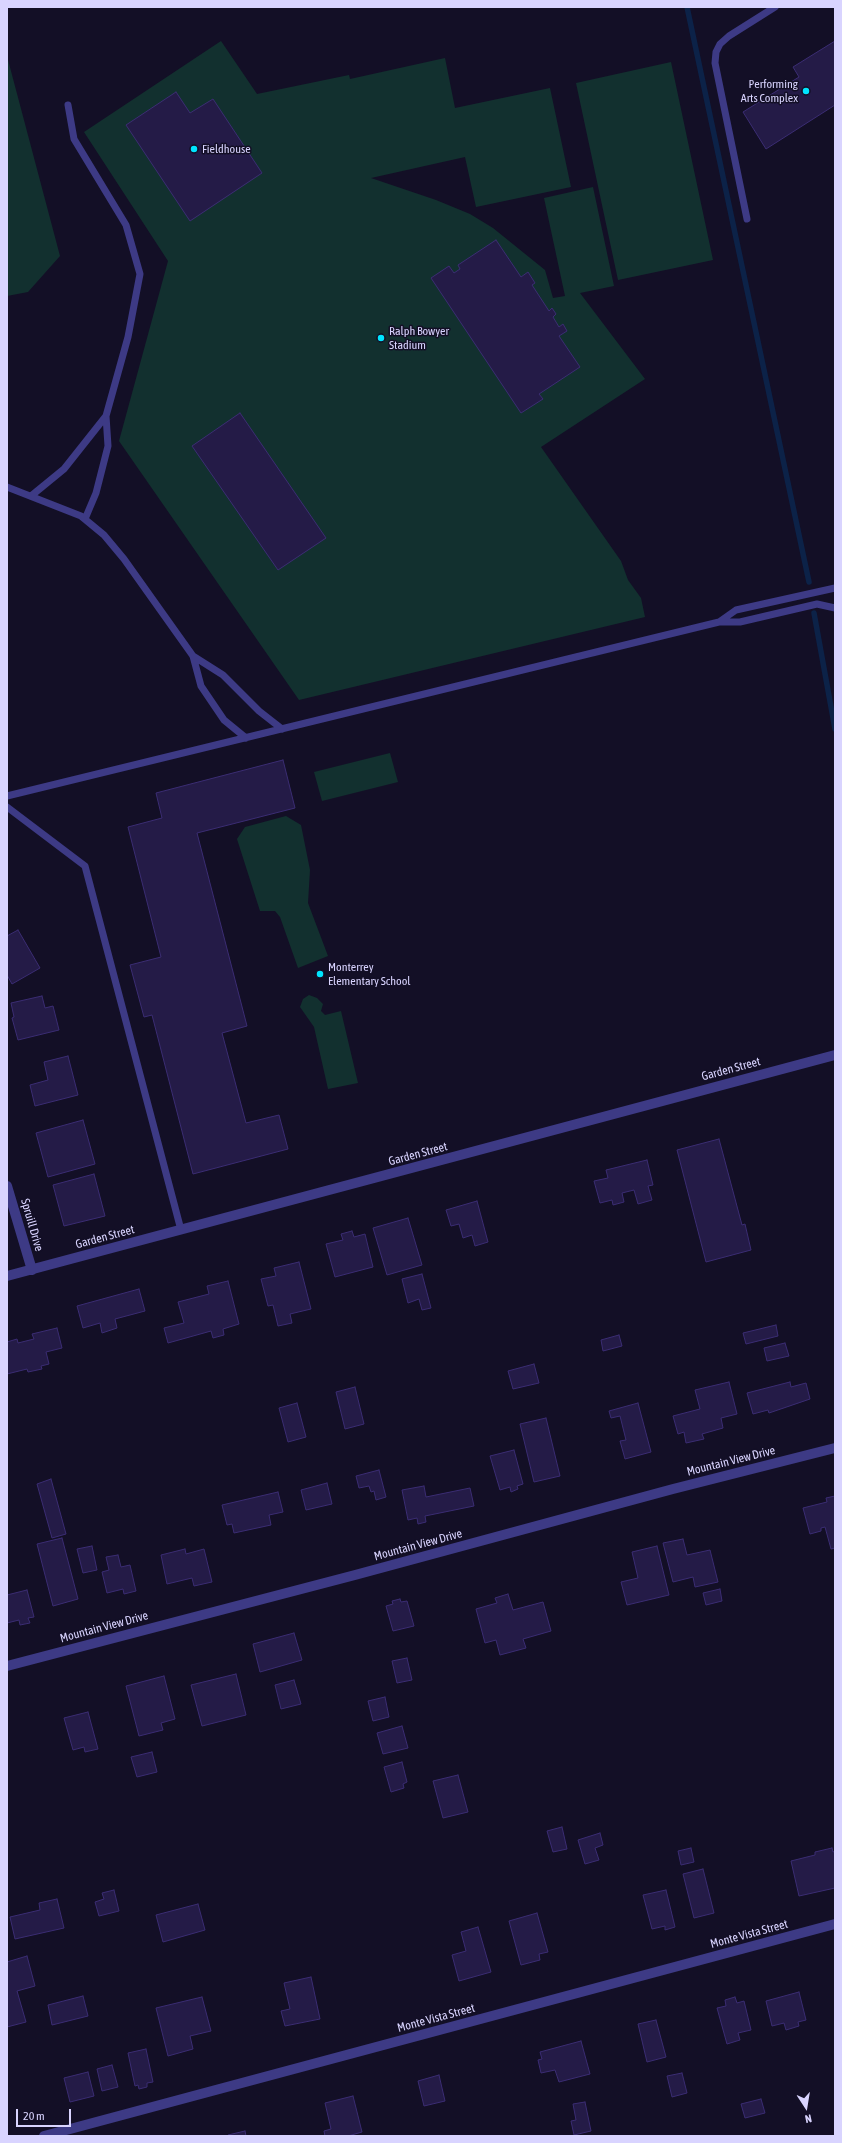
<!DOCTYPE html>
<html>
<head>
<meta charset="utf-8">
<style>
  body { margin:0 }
  #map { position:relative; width:842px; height:2143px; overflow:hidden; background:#130f26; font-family:"Asap Condensed",sans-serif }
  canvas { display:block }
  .frame { position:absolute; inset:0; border:8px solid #d9d4ff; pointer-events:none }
  .north { position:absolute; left:786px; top:2087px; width:40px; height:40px; -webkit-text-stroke:3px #130f26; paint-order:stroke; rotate:168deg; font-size:11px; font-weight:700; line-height:16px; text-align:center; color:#d9d4ff }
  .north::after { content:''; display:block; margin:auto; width:14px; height:18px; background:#d9d4ff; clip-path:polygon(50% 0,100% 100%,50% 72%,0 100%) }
  .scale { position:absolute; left:16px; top:2109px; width:55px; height:18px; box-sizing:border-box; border:2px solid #d9d4ff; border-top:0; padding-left:5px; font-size:12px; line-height:14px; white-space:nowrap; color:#d9d4ff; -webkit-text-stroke:3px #130f26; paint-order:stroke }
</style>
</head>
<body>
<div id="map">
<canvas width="842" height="2143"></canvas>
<div class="frame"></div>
<div class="north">N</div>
<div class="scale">20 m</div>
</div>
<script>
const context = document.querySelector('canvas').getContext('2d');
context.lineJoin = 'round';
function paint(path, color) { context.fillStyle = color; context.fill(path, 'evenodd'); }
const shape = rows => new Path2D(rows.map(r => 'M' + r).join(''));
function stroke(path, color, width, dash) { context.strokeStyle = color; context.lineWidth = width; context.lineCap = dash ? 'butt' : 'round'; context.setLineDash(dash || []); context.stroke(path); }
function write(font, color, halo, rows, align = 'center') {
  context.font = font + ' "Asap Condensed",sans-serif'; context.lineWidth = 3; context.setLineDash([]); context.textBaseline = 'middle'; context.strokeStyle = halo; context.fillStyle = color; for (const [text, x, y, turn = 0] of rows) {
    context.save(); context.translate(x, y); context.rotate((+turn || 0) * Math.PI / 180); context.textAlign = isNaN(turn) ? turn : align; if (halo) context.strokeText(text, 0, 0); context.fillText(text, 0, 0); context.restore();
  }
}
const green = shape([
  [221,41,257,94,349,75,350,79,445,58,455,108,550,88,571,187,476,207,465,157,371,178,436,200,470,214,493,228,545,270,553,298,565,296,544,198,593,187,614,286,580,293,645,379,541,447,621,561,628,580,641,598,645,617,299,700,119,441,168,261,84,132],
  [7,56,60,256,28,292,7,296],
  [671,62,713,260,618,280,576,83],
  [390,753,398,782,322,801,314,772],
  [286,816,301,825,310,870,308,903,328,956,298,968,280,917,275,911,260,911,237,839,245,827],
  [309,995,317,998,323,1004,321,1011,325,1015,341,1011,358,1083,328,1089,314,1027,300,1007,303,999]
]);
const stream = shape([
  [687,7,809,582],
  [814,613,835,729]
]);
const building = shape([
  [835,41,835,105,766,149,743,112,799,77,793,67,835,41],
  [176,92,190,113,213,99,262,173,190,221,126,125,176,92],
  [496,240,521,277,528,272,535,283,532,285,549,311,552,308,556,314,553,317,559,327,563,324,567,331,559,336,580,367,539,394,543,399,521,413,431,278,449,266,454,273,460,269,458,265,496,240],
  [240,413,326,538,278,570,192,446,240,413],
  [283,760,295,808,197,833,247,1026,222,1033,246,1123,279,1115,288,1149,193,1174,152,1015,144,1017,130,965,161,957,128,827,162,818,156,793,283,760],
  [18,930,40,968,12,984,7,975,7,936,18,930],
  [42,996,45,1008,53,1006,59,1030,18,1040,12,1018,14,1017,11,1003,42,996],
  [68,1056,78,1095,35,1106,30,1085,48,1080,44,1062,68,1056],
  [83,1120,95,1164,48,1177,36,1133,83,1120],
  [719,1139,742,1225,745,1224,751,1250,706,1262,677,1150,719,1139],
  [647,1160,653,1185,648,1186,652,1200,638,1204,634,1190,622,1193,624,1202,613,1205,612,1200,600,1203,594,1181,608,1178,606,1170,647,1160],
  [94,1174,105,1216,64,1226,53,1185,94,1174],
  [477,1201,488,1242,475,1246,472,1235,463,1238,459,1224,451,1226,446,1210,477,1201],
  [408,1218,422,1265,387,1275,373,1228,408,1218],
  [352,1231,354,1237,365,1234,373,1267,335,1277,326,1244,343,1240,341,1234,352,1231],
  [299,1262,311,1309,290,1314,292,1323,278,1326,273,1305,268,1306,261,1279,276,1276,274,1268,299,1262],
  [422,1274,431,1308,422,1310,419,1299,408,1303,402,1279,422,1274],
  [228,1281,239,1324,223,1329,224,1335,213,1338,211,1331,168,1343,164,1328,184,1323,178,1302,209,1294,207,1286,228,1281],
  [139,1289,145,1311,115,1319,117,1328,102,1333,100,1323,83,1328,77,1306,139,1289],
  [776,1325,778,1336,746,1344,743,1333,776,1325],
  [57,1328,62,1348,46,1352,49,1364,41,1366,42,1369,28,1372,27,1369,7,1374,7,1342,17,1339,18,1343,34,1339,32,1334,57,1328],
  [619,1335,622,1346,603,1351,601,1340,619,1335],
  [785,1343,789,1356,767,1361,764,1348,785,1343],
  [534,1364,539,1383,513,1389,508,1371,534,1364],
  [729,1382,737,1414,721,1418,723,1428,702,1434,704,1439,686,1443,684,1432,678,1434,673,1416,700,1409,695,1390,729,1382],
  [790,1382,791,1387,806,1383,810,1399,769,1413,768,1410,753,1414,747,1393,790,1382],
  [355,1387,364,1424,345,1429,336,1392,355,1387],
  [297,1403,306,1437,288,1442,279,1408,297,1403],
  [638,1403,651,1452,625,1459,620,1441,626,1440,620,1416,611,1418,609,1411,638,1403],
  [546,1418,560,1476,534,1482,520,1424,546,1418],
  [514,1450,523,1484,517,1486,518,1489,511,1492,510,1487,500,1490,490,1456,514,1450],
  [379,1470,386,1497,376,1500,374,1491,371,1492,369,1486,359,1488,356,1476,379,1470],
  [51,1479,66,1534,52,1538,37,1484,51,1479],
  [327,1483,332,1504,306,1510,301,1490,327,1483],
  [424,1486,426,1497,470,1488,474,1506,425,1516,426,1522,418,1524,417,1518,408,1520,402,1490,424,1486],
  [278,1492,283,1512,269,1515,271,1525,234,1533,232,1524,227,1525,222,1505,278,1492],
  [835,1496,835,1548,831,1549,825,1527,821,1528,821,1531,810,1534,803,1508,827,1502,826,1498,835,1496],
  [62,1538,78,1599,53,1606,37,1544,62,1538],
  [683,1539,687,1555,710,1550,718,1582,695,1587,693,1577,673,1582,663,1543,683,1539],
  [92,1546,97,1570,83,1573,77,1549,92,1546],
  [657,1546,669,1595,627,1605,621,1582,638,1578,632,1552,657,1546],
  [185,1549,186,1554,204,1549,212,1582,194,1586,192,1578,167,1584,161,1555,185,1549],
  [118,1555,121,1567,130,1565,136,1591,124,1594,123,1589,107,1593,102,1572,109,1570,106,1557,118,1555],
  [720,1589,722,1601,706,1605,703,1593,720,1589],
  [27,1590,34,1617,28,1618,30,1623,20,1625,19,1620,7,1623,7,1595,27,1590],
  [508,1594,513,1610,543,1602,551,1631,523,1639,526,1648,500,1655,496,1640,485,1643,476,1609,497,1603,495,1598,508,1594],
  [400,1599,401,1602,407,1601,414,1626,393,1631,386,1606,393,1604,392,1601,400,1599],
  [294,1633,302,1660,260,1672,253,1644,294,1633],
  [407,1658,412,1680,397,1683,392,1661,407,1658],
  [236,1674,246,1715,202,1726,191,1685,236,1674],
  [164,1676,175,1719,161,1723,163,1730,139,1736,126,1686,164,1676],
  [294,1680,301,1704,281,1709,275,1685,294,1680],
  [385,1697,389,1717,373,1721,368,1701,385,1697],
  [88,1712,98,1749,85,1752,84,1747,73,1750,64,1718,88,1712],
  [402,1726,408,1748,383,1754,377,1733,402,1726],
  [152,1752,157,1772,137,1777,131,1757,152,1752],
  [402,1762,407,1782,403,1784,404,1788,391,1792,384,1767,402,1762],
  [458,1775,468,1812,443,1818,433,1781,458,1775],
  [562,1827,567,1849,553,1852,547,1831,562,1827],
  [600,1833,603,1845,595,1848,599,1860,585,1864,578,1840,600,1833],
  [691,1848,694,1862,681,1865,678,1851,691,1848],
  [832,1848,833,1852,835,1851,835,1888,799,1896,791,1861,815,1855,815,1852,832,1848],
  [703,1869,714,1913,694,1918,683,1874,703,1869],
  [114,1890,119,1911,99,1916,95,1902,104,1899,102,1893,114,1890],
  [666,1890,675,1927,665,1930,665,1926,652,1929,643,1895,666,1890],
  [57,1899,64,1928,15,1939,10,1917,40,1910,39,1903,57,1899],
  [198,1904,205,1930,163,1942,156,1915,198,1904],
  [537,1913,548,1952,539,1954,540,1960,521,1965,509,1921,537,1913],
  [478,1927,491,1972,459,1981,452,1955,466,1951,461,1932,478,1927],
  [27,1956,35,1986,17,1991,26,2022,7,2027,7,1962,27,1956],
  [311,1977,320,2019,285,2026,281,2011,290,2009,284,1983,311,1977],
  [799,1992,806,2020,798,2022,799,2026,786,2030,784,2023,772,2026,766,2001,799,1992],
  [83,1996,88,2016,52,2025,48,2005,83,1996],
  [202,1997,211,2031,190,2036,193,2049,168,2056,156,2008,202,1997],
  [735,1997,737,2003,744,2001,751,2030,738,2033,740,2040,727,2044,717,2008,726,2006,725,2000,735,1997],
  [656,2020,666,2057,647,2062,638,2024,656,2020],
  [581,2041,590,2074,559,2082,555,2070,541,2073,538,2060,542,2059,540,2052,581,2041],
  [146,2049,153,2082,147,2083,147,2087,139,2089,138,2085,135,2086,128,2053,146,2049],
  [112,2065,118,2087,102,2091,97,2069,112,2065],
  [88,2072,94,2096,70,2102,64,2078,88,2072],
  [682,2073,687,2093,672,2097,667,2076,682,2073],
  [439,2075,445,2101,424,2106,418,2081,439,2075],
  [353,2096,362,2132,348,2136,325,2136,324,2131,331,2129,325,2103,353,2096],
  [761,2099,765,2113,745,2118,741,2104,761,2099],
  [585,2102,591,2131,574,2135,571,2121,576,2120,573,2104,585,2102],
  [245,2131,246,2136,228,2136,228,2135,245,2131]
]);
const lane = shape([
  [68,105,74,139,126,225,140,274,128,337,106,416,108,446,96,493,85,519],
  [747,219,715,63,716,52,720,44,729,36,775,7],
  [7,487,81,516,104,535,124,559,193,656,201,686,224,720,246,738],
  [31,496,64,469,106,416],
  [719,622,736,610,835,588],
  [193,656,223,675,259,711,282,729],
  [7,796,719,622,740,622,817,604,835,608],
  [7,807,85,866,181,1230]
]);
const street = shape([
  [7,1186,32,1270],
  [7,1276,835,1055],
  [7,1666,355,1575,673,1489,835,1448],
  [44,2136,835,1924]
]);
const markers = [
  [806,91,4,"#00e5ff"],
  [194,149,4,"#00e5ff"],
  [381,338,4,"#00e5ff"],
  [320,974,4,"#00e5ff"]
];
const poiNames = [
  ["Performing",798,84,"right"],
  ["Arts Complex",798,98,"right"],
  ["Fieldhouse",202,149],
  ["Ralph Bowyer",389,331],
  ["Stadium",389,345],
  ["Monterrey",328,967],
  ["Elementary School",328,981]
];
const streetNames = [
  ["Garden Street",731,1069,-15],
  ["Garden Street",418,1154,-15],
  ["Spruill Drive",32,1225,74],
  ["Garden Street",105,1237,-15],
  ["Mountain View Drive",731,1461,-14],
  ["Mountain View Drive",418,1545,-15],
  ["Mountain View Drive",104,1627,-15],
  ["Monte Vista Street",749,1934,-15],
  ["Monte Vista Street",436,2018,-15]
];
paint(green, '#12302f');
stroke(stream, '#0c2248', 5.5);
paint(building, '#241b47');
stroke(building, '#3b2d73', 1);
stroke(lane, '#3d3a85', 7);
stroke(street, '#3d3a85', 10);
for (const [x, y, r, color] of markers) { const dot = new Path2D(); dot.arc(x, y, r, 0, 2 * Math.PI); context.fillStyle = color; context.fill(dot); stroke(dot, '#130f26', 1.5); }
write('12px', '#d9d4ff', '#130f26', poiNames, 'left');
write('12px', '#d9d4ff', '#130f26', streetNames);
</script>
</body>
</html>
